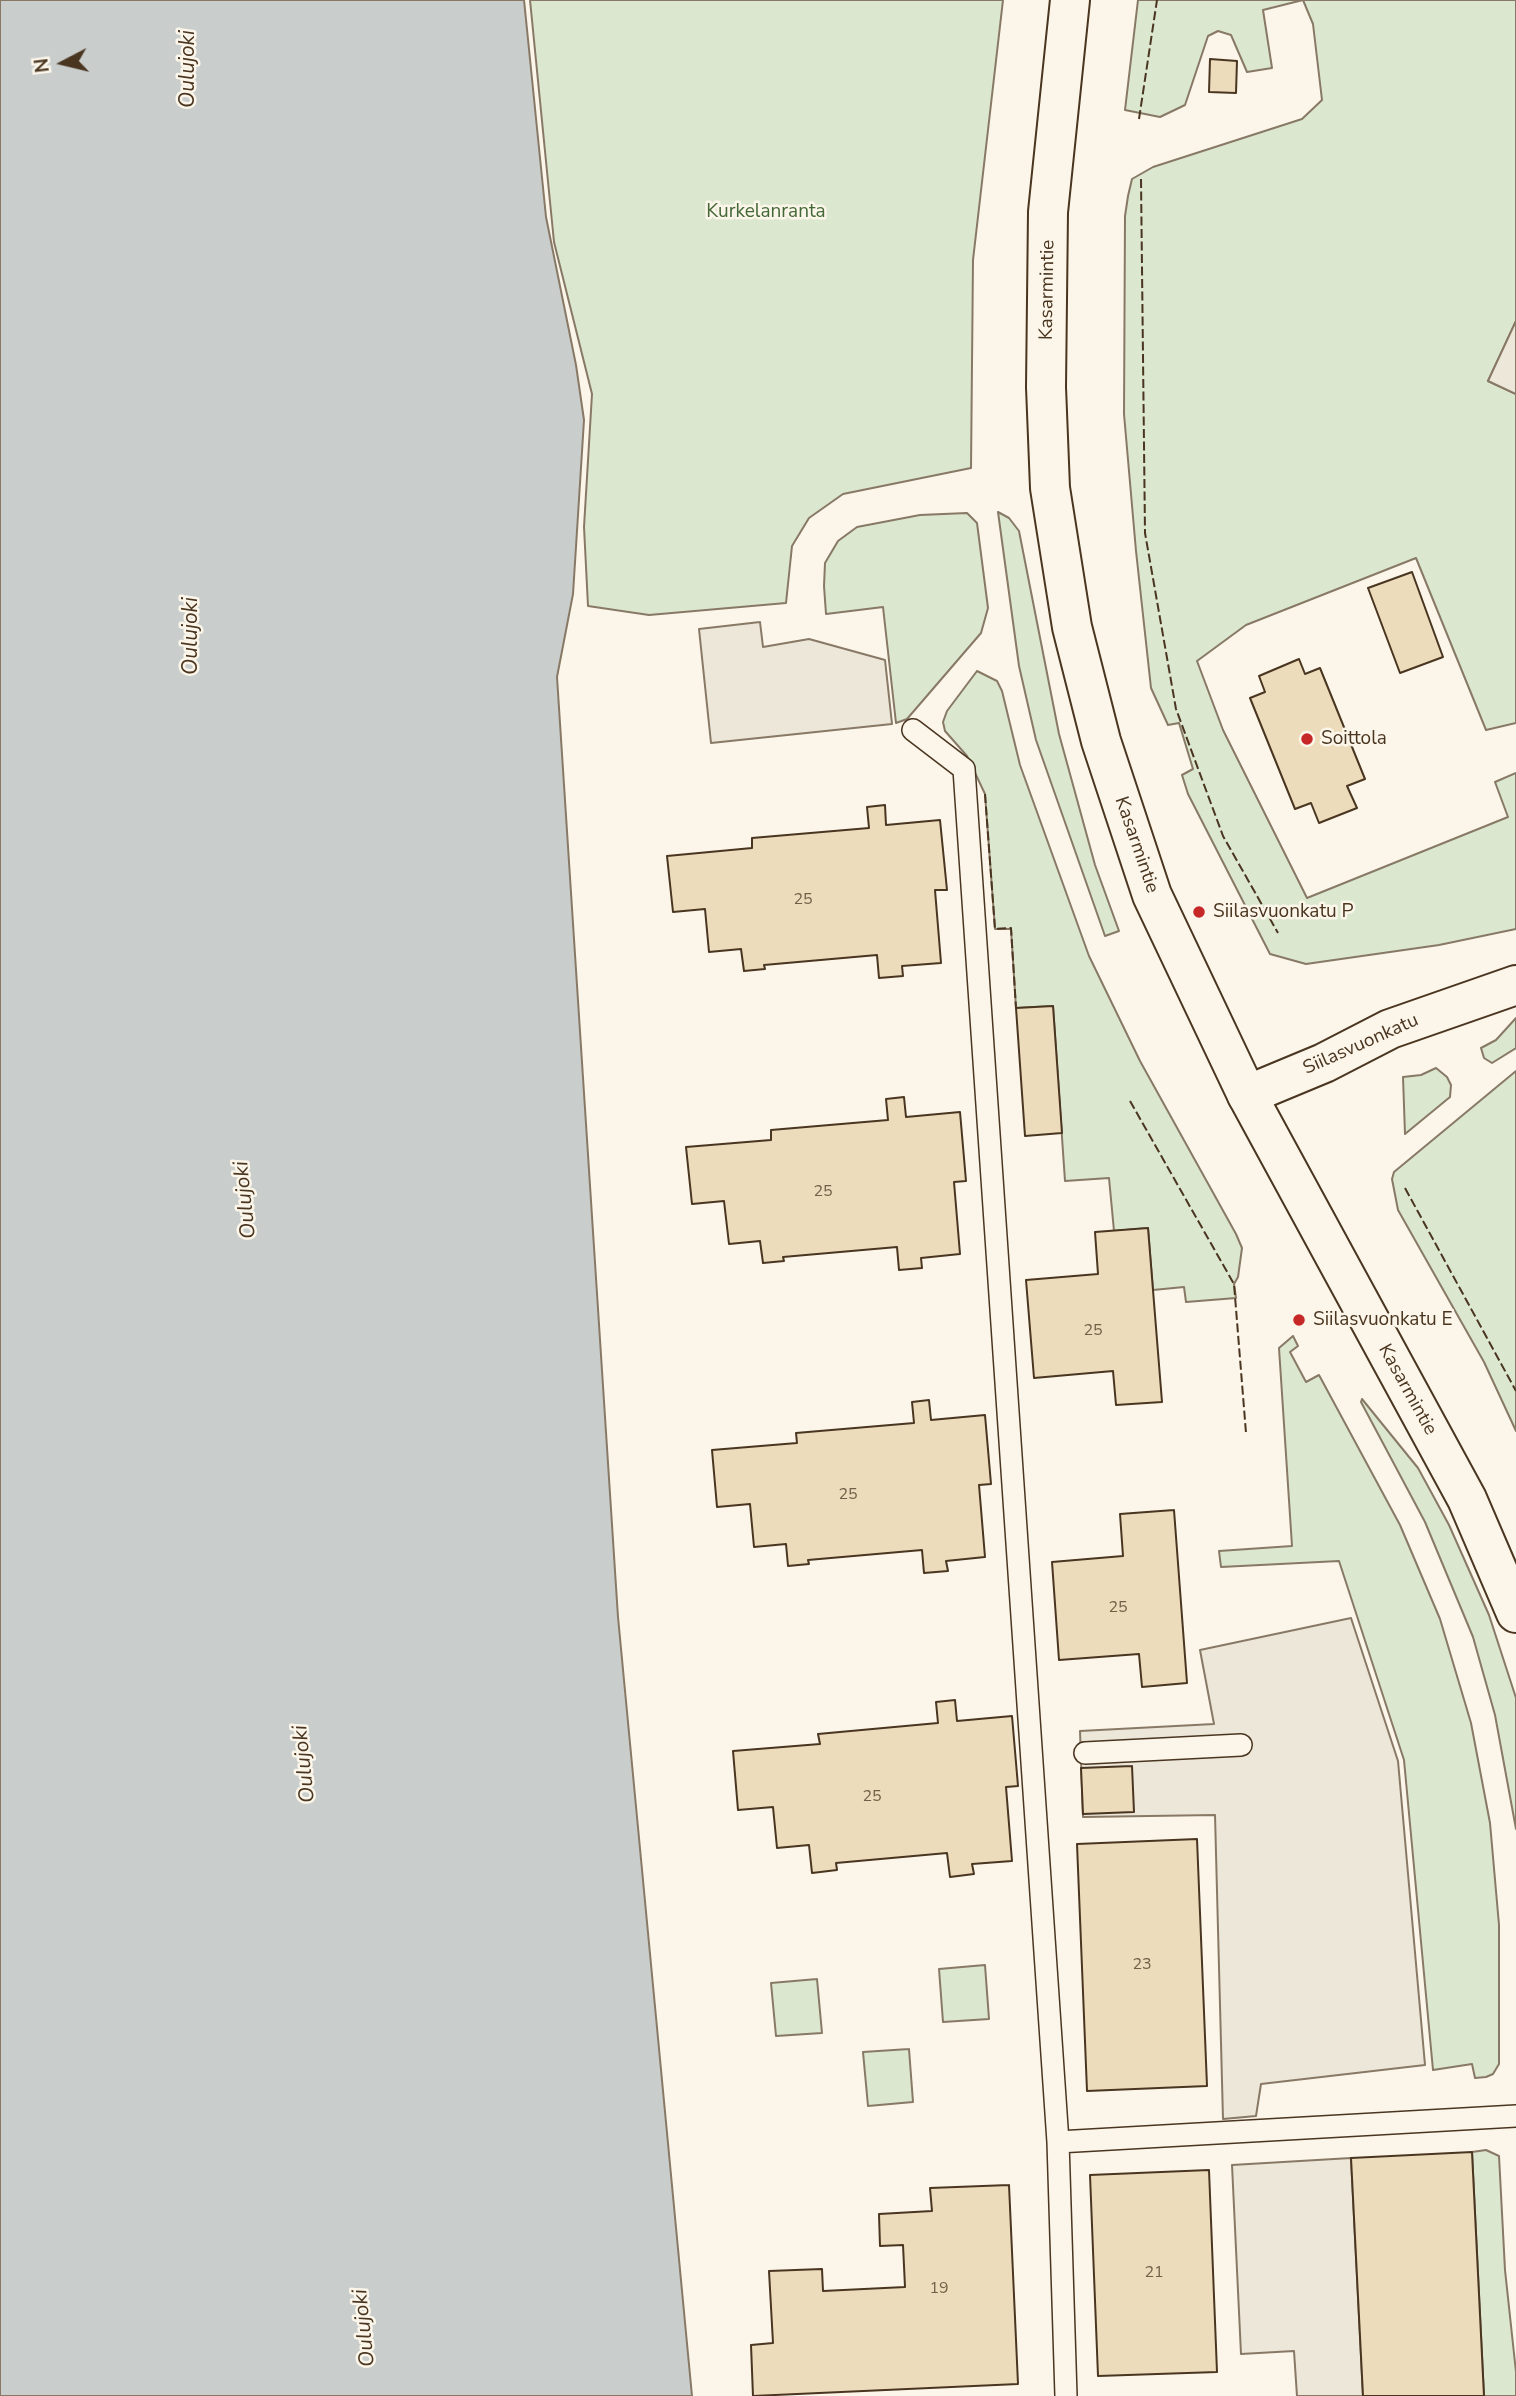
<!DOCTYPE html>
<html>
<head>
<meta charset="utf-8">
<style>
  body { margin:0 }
  #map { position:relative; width:1516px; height:2396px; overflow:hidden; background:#fbf6e9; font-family:"Nunito Sans",sans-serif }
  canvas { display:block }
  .north { position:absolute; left:28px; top:28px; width:70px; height:70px; -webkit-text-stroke:5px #fbf6e9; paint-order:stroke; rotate:263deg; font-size:19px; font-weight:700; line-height:28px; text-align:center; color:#4a3520 }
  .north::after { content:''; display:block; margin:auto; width:24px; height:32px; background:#4a3520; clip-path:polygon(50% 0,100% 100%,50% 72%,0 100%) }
</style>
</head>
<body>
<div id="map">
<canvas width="1516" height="2396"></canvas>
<div class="north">N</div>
</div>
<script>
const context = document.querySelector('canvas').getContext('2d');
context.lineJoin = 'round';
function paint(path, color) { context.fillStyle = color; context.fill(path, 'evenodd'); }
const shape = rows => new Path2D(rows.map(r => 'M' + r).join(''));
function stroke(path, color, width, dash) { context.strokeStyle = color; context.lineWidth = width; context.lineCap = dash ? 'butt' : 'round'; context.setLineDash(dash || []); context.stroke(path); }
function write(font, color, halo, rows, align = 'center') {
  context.font = font + ' "Nunito Sans",sans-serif'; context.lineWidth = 5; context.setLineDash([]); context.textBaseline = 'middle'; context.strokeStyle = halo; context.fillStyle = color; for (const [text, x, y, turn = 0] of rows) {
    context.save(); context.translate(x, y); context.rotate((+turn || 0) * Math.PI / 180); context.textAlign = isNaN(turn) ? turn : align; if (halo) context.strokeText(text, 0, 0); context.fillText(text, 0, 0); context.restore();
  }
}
const green = shape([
  [530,0,1003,0,973,260,971,468,843,494,809,518,792,546,786,603,649,615,588,606,584,527,592,394,554,242,530,0],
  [1138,0,1516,0,1516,321,1488,381,1516,394,1516,723,1486,730,1416,558,1246,625,1197,661,1223,730,1307,898,1508,817,1495,782,1516,773,1516,929,1439,945,1306,964,1270,954,1188,794,1182,775,1193,769,1179,723,1168,725,1151,688,1136,551,1124,414,1125,216,1128,196,1132,179,1153,167,1302,119,1322,100,1313,24,1303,0,1263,10,1272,68,1247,72,1231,35,1218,31,1208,36,1185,105,1160,117,1125,110,1138,0],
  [998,512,1009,518,1019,531,1059,734,1095,865,1119,931,1105,936,1036,740,1019,666,998,512],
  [967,513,977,523,988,608,981,633,907,719,896,723,883,607,826,614,824,586,825,563,838,541,857,527,920,515,967,513],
  [977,671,997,681,1002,691,1020,765,1089,956,1140,1061,1236,1234,1242,1248,1238,1277,1234,1284,1236,1298,1186,1302,1184,1287,1153,1290,1148,1228,1114,1231,1109,1178,1065,1181,1053,1006,1016,1008,1011,929,995,929,985,794,967,756,945,731,943,722,947,711,977,671],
  [1516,1018,1516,1048,1492,1063,1484,1058,1481,1048,1496,1040,1516,1018],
  [1436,1068,1447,1077,1451,1085,1450,1097,1405,1134,1403,1077,1421,1075,1436,1068],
  [1516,1071,1516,1431,1484,1362,1398,1210,1392,1179,1394,1172,1516,1071],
  [1293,1336,1298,1346,1290,1352,1306,1382,1319,1375,1400,1525,1440,1619,1471,1723,1490,1823,1499,1925,1499,2064,1493,2074,1486,2077,1475,2078,1472,2064,1433,2070,1404,1760,1339,1561,1221,1567,1219,1551,1292,1546,1279,1348,1293,1336],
  [1362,1399,1418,1468,1449,1525,1489,1615,1516,1698,1516,1829,1495,1715,1473,1637,1425,1522,1361,1402,1362,1399],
  [985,1965,989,2019,943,2022,939,1969,985,1965],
  [817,1979,822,2033,776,2036,771,1983,817,1979],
  [909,2049,913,2102,868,2106,863,2052,909,2049],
  [1486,2150,1499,2156,1505,2270,1516,2372,1516,2396,1484,2396,1472,2152,1486,2150]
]);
const parking = shape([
  [1516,321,1516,394,1488,381,1516,321],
  [760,622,763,647,809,639,885,660,892,724,711,743,699,629,760,622],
  [1351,1618,1398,1761,1425,2065,1261,2084,1256,2116,1223,2119,1215,1815,1083,1817,1080,1731,1214,1724,1200,1650,1351,1618],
  [1351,2158,1363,2396,1297,2396,1294,2351,1241,2354,1232,2165,1351,2158]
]);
const water = shape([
  [0,0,524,0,546,217,576,365,584,420,573,594,557,677,618,1617,692,2396,0,2396,0,0]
]);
const building = shape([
  [1210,59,1237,61,1236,93,1209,92,1210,59],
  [1412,572,1443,657,1400,673,1368,588,1412,572],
  [1299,659,1305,674,1320,668,1365,779,1347,786,1357,808,1319,823,1311,803,1295,809,1250,698,1265,692,1259,676,1299,659],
  [885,805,886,825,940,820,947,890,935,890,941,963,902,966,903,976,879,978,877,955,764,965,765,969,744,971,741,949,709,952,705,909,673,912,667,856,752,848,752,838,869,828,867,807,885,805],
  [1053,1006,1062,1133,1025,1136,1016,1008,1053,1006],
  [904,1097,906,1117,960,1112,966,1181,954,1182,960,1254,921,1258,922,1268,899,1270,897,1247,783,1257,784,1261,763,1263,760,1241,729,1244,724,1201,692,1204,686,1147,771,1140,771,1130,888,1120,886,1099,904,1097],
  [1148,1228,1162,1402,1116,1405,1113,1371,1034,1378,1026,1280,1098,1274,1095,1232,1148,1228],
  [929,1400,931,1420,985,1415,991,1484,979,1485,985,1557,946,1561,948,1571,924,1573,922,1550,808,1560,809,1564,788,1566,786,1544,754,1547,750,1504,717,1507,712,1450,797,1443,796,1433,914,1423,912,1402,929,1400],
  [1174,1510,1187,1683,1142,1687,1139,1654,1059,1660,1052,1562,1123,1556,1120,1514,1174,1510],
  [955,1700,957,1721,1012,1716,1018,1786,1006,1787,1012,1861,972,1864,974,1874,950,1877,947,1853,836,1863,837,1870,812,1873,809,1845,777,1848,773,1807,738,1810,733,1751,820,1744,818,1734,938,1723,936,1702,955,1700],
  [1132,1766,1134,1812,1083,1814,1081,1768,1132,1766],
  [1197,1839,1207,2086,1087,2091,1077,1844,1197,1839],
  [1472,2152,1484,2396,1363,2396,1351,2158,1472,2152],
  [1209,2170,1217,2372,1098,2376,1090,2175,1209,2170],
  [1009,2185,1018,2384,753,2396,751,2345,773,2343,769,2271,822,2269,823,2291,905,2287,903,2245,880,2246,879,2214,932,2211,930,2188,1009,2185]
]);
const lane = shape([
  [913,730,964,769,1058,2142,1066,2396],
  [1085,1753,1241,1745],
  [1058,2142,1516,2116]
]);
const street = shape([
  [1247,1095,1324,1063,1390,1029,1516,985]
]);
const secondary = shape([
  [1070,0,1048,212,1046,387,1050,488,1072,627,1101,741,1152,895,1247,1095,1467,1499,1516,1613]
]);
const fence = shape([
  [1139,119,1157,0],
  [1141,179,1145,533,1176,709,1223,836,1278,933],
  [985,794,995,929,1011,928,1016,1008],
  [1130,1101,1234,1284,1246,1433],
  [1405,1188,1516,1391]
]);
const markers = [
  [1307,739,7,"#c62828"],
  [1199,912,7,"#c62828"],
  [1299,1320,7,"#c62828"]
];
const numberNames = [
  ["25",803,900],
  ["25",823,1192],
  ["25",1093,1331],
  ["25",848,1495],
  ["25",1118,1608],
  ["25",872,1797],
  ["23",1142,1965],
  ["21",1154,2273],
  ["19",939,2289]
];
const parkNames = [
  ["Kurkelanranta",766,212]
];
const streetNames = [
  ["Kasarmintie",1048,290,-89],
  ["Kasarmintie",1136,845,71],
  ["Siilasvuonkatu",1361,1045,-24],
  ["Kasarmintie",1407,1390,61]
];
const poiNames = [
  ["Soittola",1321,739],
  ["Siilasvuonkatu P",1213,912],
  ["Siilasvuonkatu E",1313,1320]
];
const waterNames = [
  ["Oulujoki",189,69,-90],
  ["Oulujoki",192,636,-90],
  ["Oulujoki",246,1200,-96],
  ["Oulujoki",305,1764,-96],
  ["Oulujoki",365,2328,-96]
];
paint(green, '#dce7d0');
stroke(green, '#887966', 2);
paint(parking, '#ede7d9');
stroke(parking, '#887966', 2);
paint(water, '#c9cecd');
stroke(water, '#887966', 2);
paint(building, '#ecdcbc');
stroke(building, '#4a3520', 2);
stroke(lane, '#4a3520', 24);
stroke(street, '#4a3520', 42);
stroke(secondary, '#4a3520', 42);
stroke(lane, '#fbf6e9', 21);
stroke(street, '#fbf6e9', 38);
stroke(secondary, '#fbf6e9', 38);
stroke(fence, '#4a3520', 2, [9, 3.5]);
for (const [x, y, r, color] of markers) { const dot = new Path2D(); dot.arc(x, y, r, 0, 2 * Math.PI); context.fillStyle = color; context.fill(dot); stroke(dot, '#fbf6e9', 2.5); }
write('16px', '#725f47', null, numberNames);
write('19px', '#436837', '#fbf6e9', parkNames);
write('19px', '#4a3520', '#fbf6e9', streetNames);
write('19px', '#4a3520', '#fbf6e9', poiNames, 'left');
write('italic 21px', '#4a3520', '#fbf6e9', waterNames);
</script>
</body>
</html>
